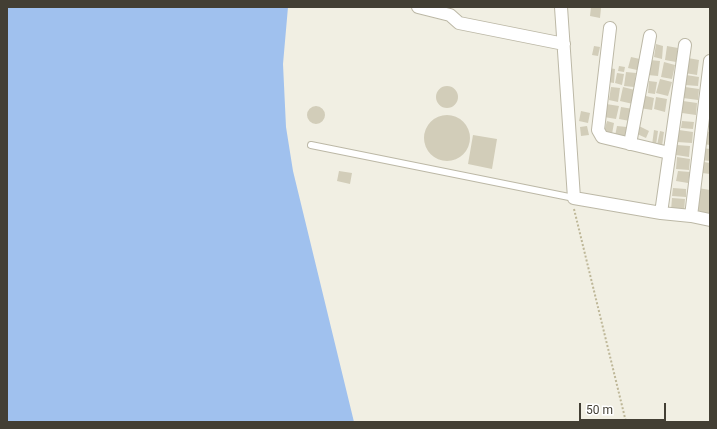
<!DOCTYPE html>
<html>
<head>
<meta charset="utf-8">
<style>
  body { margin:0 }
  #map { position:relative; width:717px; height:429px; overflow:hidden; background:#f1efe3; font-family:Roboto,sans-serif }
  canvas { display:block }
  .frame { position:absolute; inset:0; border:8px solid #433f34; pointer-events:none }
  .scale { position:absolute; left:579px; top:403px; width:87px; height:18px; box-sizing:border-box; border:2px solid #433f34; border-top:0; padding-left:5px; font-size:12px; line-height:14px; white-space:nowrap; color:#433f34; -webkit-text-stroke:3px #fff; paint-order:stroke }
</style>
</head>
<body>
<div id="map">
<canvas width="717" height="429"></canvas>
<div class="frame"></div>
<div class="scale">50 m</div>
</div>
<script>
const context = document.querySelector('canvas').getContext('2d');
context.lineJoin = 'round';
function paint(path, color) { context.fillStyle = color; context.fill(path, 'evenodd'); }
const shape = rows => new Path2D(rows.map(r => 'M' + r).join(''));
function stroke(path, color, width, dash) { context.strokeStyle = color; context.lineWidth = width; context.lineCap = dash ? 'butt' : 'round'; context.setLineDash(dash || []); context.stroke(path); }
const water = shape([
  [7,7,288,7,283,64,286,127,293,171,354,422,7,422]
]);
const building = shape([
  [591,7,601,8,600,18,590,16],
  [656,44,663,46,662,59,654,57],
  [594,46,600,47,598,56,592,55],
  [667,46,678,48,676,62,665,60],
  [631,57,640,59,637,70,628,68],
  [688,58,699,60,697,75,685,73],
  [650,60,660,61,658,76,648,75],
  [664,62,675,65,672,79,661,77],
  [619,66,625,67,624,72,618,71],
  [609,68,615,69,614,83,608,82],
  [626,72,636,73,634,87,624,86],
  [617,73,624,74,622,85,615,83],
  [686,75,699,77,698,86,685,85],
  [660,79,672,82,668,96,656,93],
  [649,81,657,82,655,94,648,93],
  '436 97a11 11 0 1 1 22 0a11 11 0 1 1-22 0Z',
  [611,87,620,88,618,102,609,100],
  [623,87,635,90,633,104,620,101],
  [685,87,699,89,698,100,683,98],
  [642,95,654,98,652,110,640,108],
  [656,97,667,99,665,112,654,109],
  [683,101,697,103,696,115,682,113],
  [606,104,619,106,616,119,604,117],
  '307 115a9 9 0 1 1 18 0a9 9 0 1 1-18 0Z',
  [621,107,633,109,630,121,619,119],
  [581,111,590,113,588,123,579,121],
  '424 138a23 23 0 1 1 46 0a23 23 0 1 1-46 0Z',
  [607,121,614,123,612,134,604,132],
  [682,121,694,122,693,129,681,128],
  [587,126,589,135,581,136,580,127],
  [617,126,627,127,625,138,615,136],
  [639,126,649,131,646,138,635,133],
  [654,130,658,131,656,145,652,145],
  [679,130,693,132,692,143,677,142],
  [660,131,664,132,662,146,657,145],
  [704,131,710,132,710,145,703,144],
  [473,135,497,139,492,169,468,164],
  [677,145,690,146,689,157,676,155],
  [702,148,710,149,710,161,701,160],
  [677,157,690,159,689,170,676,169],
  [704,162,710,163,710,174,702,173],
  [339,171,352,173,350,184,337,181],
  [678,171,690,172,688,183,676,181],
  [673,188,686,189,686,197,672,196],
  [698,188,710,190,709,215,694,213],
  [672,198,685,199,684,212,671,210]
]);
const path = shape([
  [574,209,626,422]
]);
const service = shape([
  [311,145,574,198]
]);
const minor = shape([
  [418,7,450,15,459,23,564,44],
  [561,7,574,198,661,213,691,216,710,220],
  [610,28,598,130,602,137,669,153],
  [630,144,650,36],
  [661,213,685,45],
  [691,216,710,61]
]);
paint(water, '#a0c1ee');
paint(building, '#d2cdb9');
stroke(service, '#bcb8a6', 8);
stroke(minor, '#bcb8a6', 14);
stroke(path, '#beb798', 2, [2, 2]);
stroke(service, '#fff', 6);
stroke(minor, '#fff', 12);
</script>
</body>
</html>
